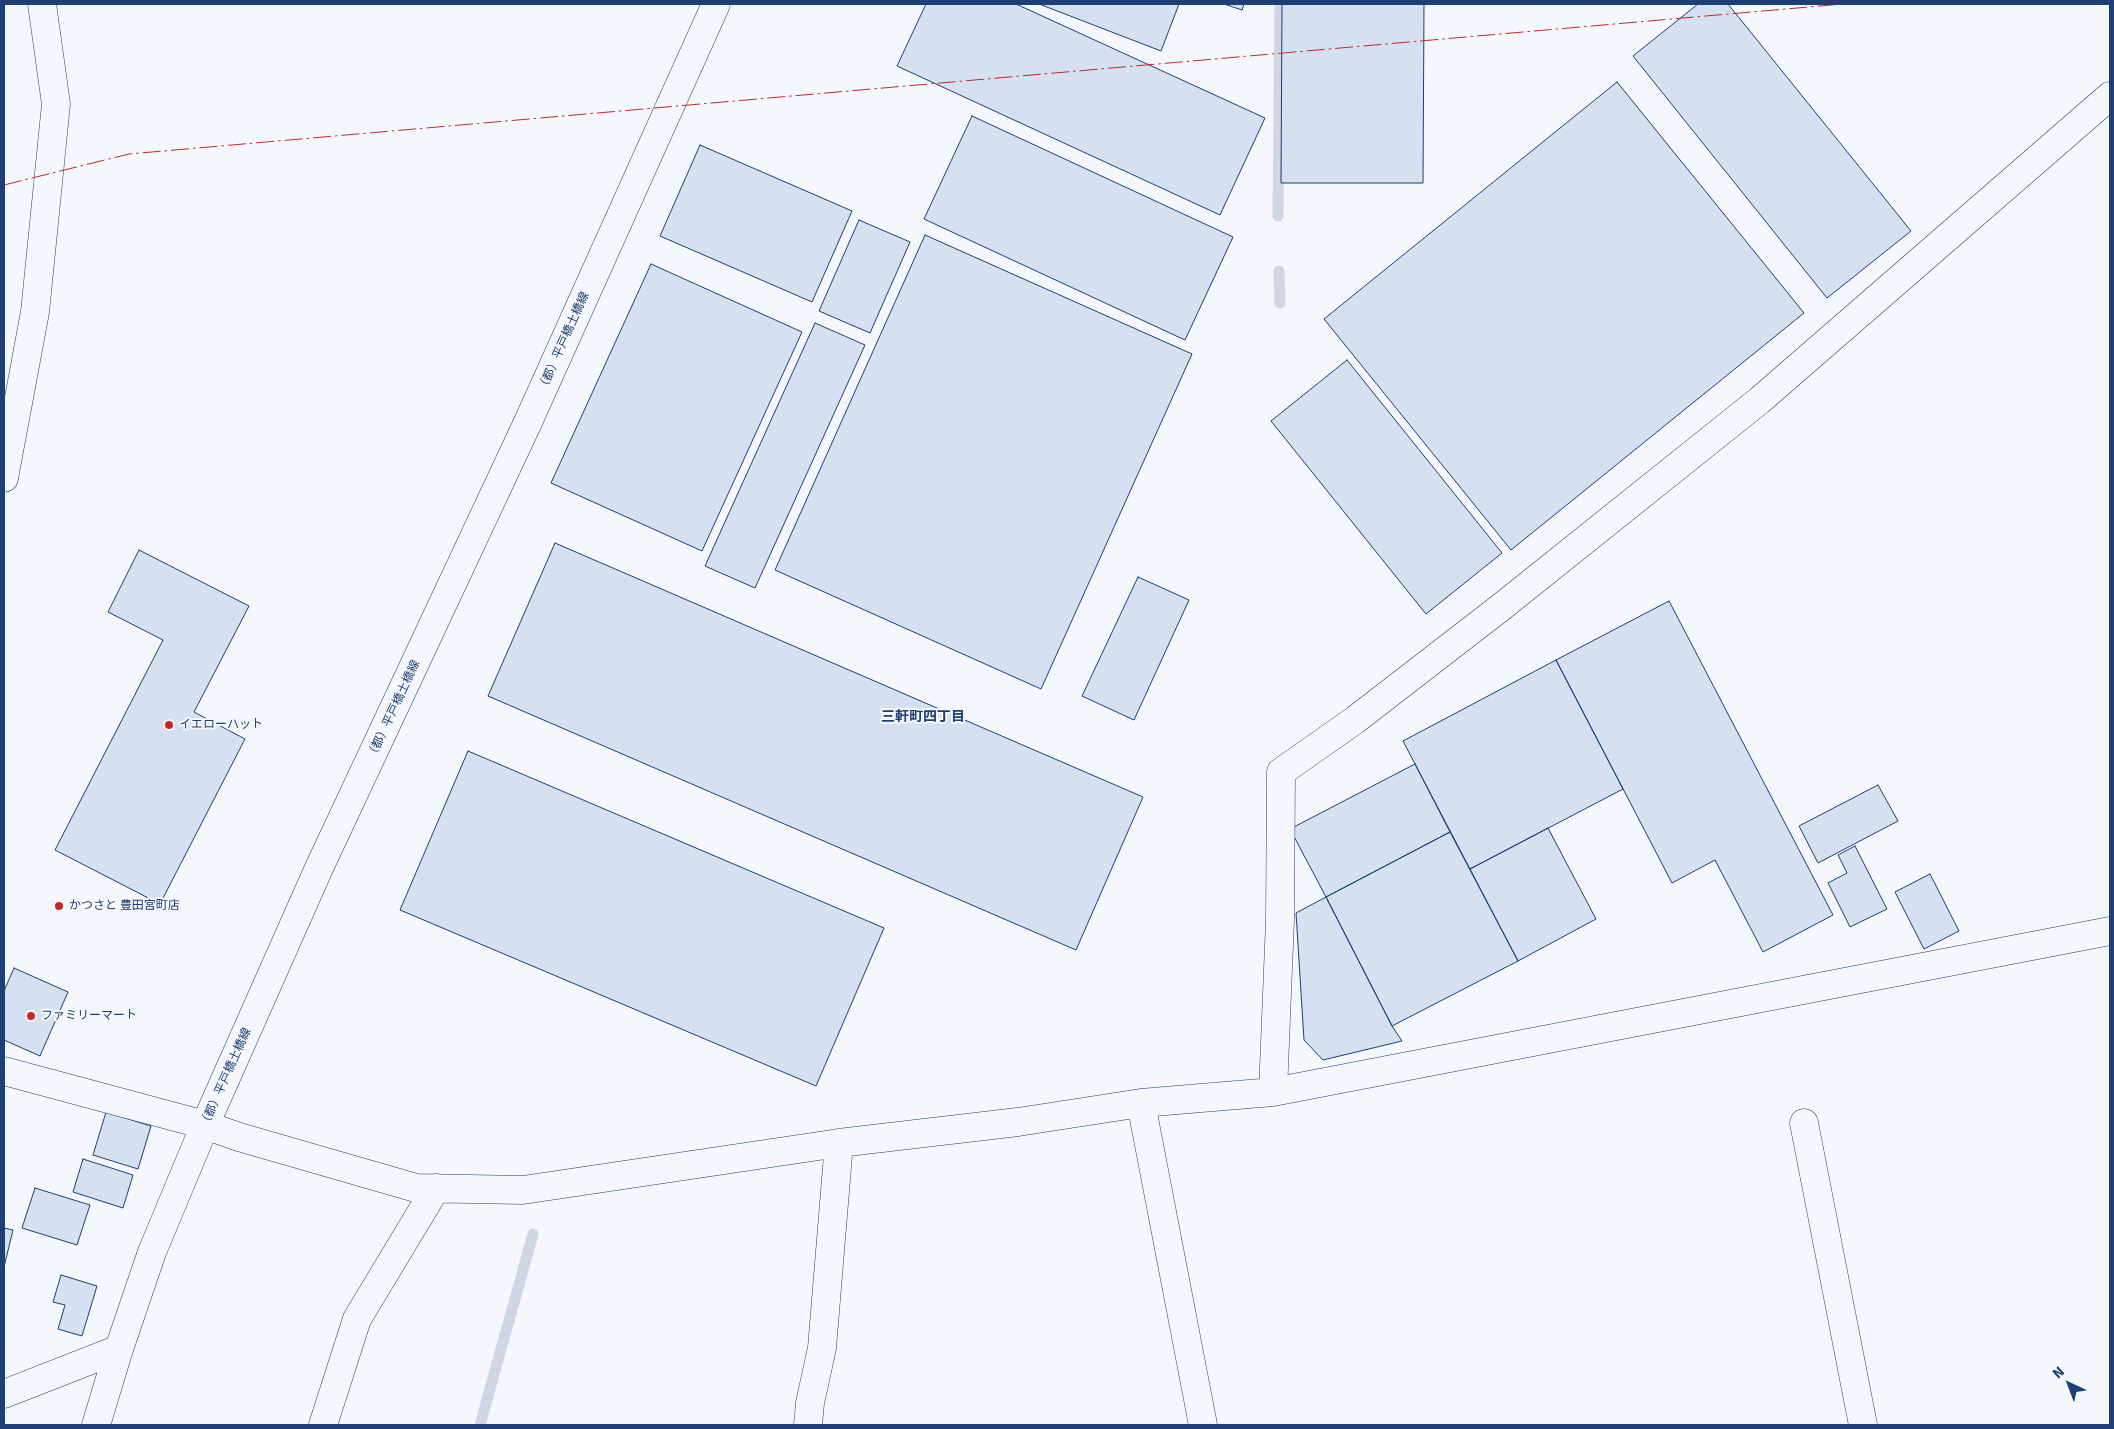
<!DOCTYPE html>
<html>
<head>
<meta charset="utf-8">
<style>
  body { margin:0 }
  #map { position:relative; width:2114px; height:1429px; overflow:hidden; background:#f4f7fb; font-family:Signika,sans-serif }
  canvas { display:block }
  .frame { position:absolute; inset:0; border:5px solid #1d3f73; pointer-events:none }
  .north { position:absolute; left:2044px; top:1359px; width:50px; height:50px; -webkit-text-stroke:4px #f4f7fb; paint-order:stroke; rotate:317deg; font-size:14px; font-weight:700; line-height:20px; text-align:center; color:#1d3f73 }
  .north::after { content:''; display:block; margin:auto; width:18px; height:22px; background:#1d3f73; clip-path:polygon(50% 0,100% 100%,50% 72%,0 100%) }
</style>
</head>
<body>
<div id="map">
<canvas width="2114" height="1429"></canvas>
<div class="frame"></div>
<div class="north">N</div>
</div>
<script>
const context = document.querySelector('canvas').getContext('2d');
context.lineJoin = 'round';
const shape = rows => new Path2D(rows.map(r => 'M' + r).join(''));
function stroke(path, color, width, dash) { context.strokeStyle = color; context.lineWidth = width; context.lineCap = dash ? 'butt' : 'round'; context.setLineDash(dash || []); context.stroke(path); }
function paint(path, color) { context.fillStyle = color; context.fill(path, 'evenodd'); }
function write(font, color, halo, rows, align = 'center') {
  context.font = font + ' Signika,"Noto Sans JP",sans-serif'; context.lineWidth = 4; context.setLineDash([]); context.textBaseline = 'middle'; context.strokeStyle = halo; context.fillStyle = color; for (const [text, x, y, turn = 0] of rows) {
    context.save(); context.translate(x, y); context.rotate((+turn || 0) * Math.PI / 180); context.textAlign = isNaN(turn) ? turn : align; if (halo) context.strokeText(text, 0, 0); context.fillText(text, 0, 0); context.restore();
  }
}
const stream = shape([
  [1278,216,1280,4],
  [1279,271,1280,303],
  [480,1425,533,1234]
]);
const building = shape([
  [926,4,1016,4,1265,118,1220,215,897,66,926,4],
  [1039,4,1179,4,1161,51,1039,4],
  [1224,4,1244,4,1242,10,1224,4],
  [1282,4,1424,4,1423,183,1281,183,1282,4],
  [1698,4,1728,4,1911,231,1827,298,1633,56,1698,4],
  [1617,82,1804,313,1511,550,1324,319,1617,82],
  [972,116,1233,237,1185,340,924,219,972,116],
  [700,145,852,211,812,302,660,236,700,145],
  [859,220,910,242,870,333,819,311,859,220],
  [925,235,1192,354,1041,689,775,570,925,235],
  [651,264,802,332,702,551,551,483,651,264],
  [815,323,865,345,755,588,705,566,815,323],
  [1347,360,1502,553,1426,614,1271,421,1347,360],
  [555,543,1143,797,1076,950,488,696,555,543],
  [139,550,249,606,194,712,245,739,160,904,55,850,163,640,108,612,139,550],
  [1138,577,1189,600,1134,720,1082,696,1138,577],
  [1669,601,1833,915,1763,952,1715,860,1672,883,1556,660,1669,601],
  [1556,660,1623,789,1470,869,1403,741,1556,660],
  [468,751,884,928,816,1086,400,910,468,751],
  [1415,764,1450,832,1326,897,1290,829,1415,764],
  [1878,785,1898,821,1818,863,1799,826,1878,785],
  [1548,828,1596,919,1518,961,1470,869,1548,828],
  [1450,832,1518,961,1392,1026,1326,897,1450,832],
  [1855,846,1887,909,1850,927,1828,883,1847,873,1838,855,1855,846],
  [1930,874,1959,931,1924,949,1895,892,1930,874],
  [1326,897,1392,1026,1402,1041,1323,1060,1304,1040,1296,913,1326,897],
  [14,968,68,992,40,1056,4,1040,4,991,14,968],
  [106,1112,151,1126,138,1169,93,1155,106,1112],
  [83,1159,133,1175,123,1208,73,1192,83,1159],
  [35,1188,90,1205,77,1245,22,1228,35,1188],
  [4,1228,13,1230,4,1267,4,1228],
  [61,1275,97,1286,82,1336,58,1329,65,1305,53,1302,61,1275]
]);
const minor = shape([
  [4,478,35,312,56,104,42,4],
  [4,1071,205,1125,239,1137,416,1188,523,1190,839,1143,1018,1122,1141,1103,1273,1092,2110,931],
  [1273,1092,1280,920,1281,772,1355,720,1500,608,1760,400,2110,96],
  [1141,1103,1203,1425],
  [1804,1123,1863,1425],
  [4,1394,119,1349],
  [96,1425,119,1349,152,1252,205,1125,319,868,528,422,716,4],
  [323,1425,357,1319,436,1188],
  [808,1425,810,1403,822,1348,839,1143]
]);
const power = shape([
  [4,185,129,154,1843,4]
]);
const markers = [
  [169,725,5,"#c62828"],
  [59,906,5,"#c62828"],
  [31,1016,5,"#c62828"]
];
const streetNames = [
  ["（都）平戸橋土橋線",564,342,-66],
  ["（都）平戸橋土橋線",394,710,-65],
  ["（都）平戸橋土橋線",226,1078,-66]
];
const poiNames = [
  ["イエローハット",179,725],
  ["かつさと 豊田宮町店",69,906],
  ["ファミリーマート",41,1016]
];
const neighbourhoodNames = [
  ["三軒町四丁目",923,717]
];
stroke(stream, '#cfd7e4', 11);
paint(building, '#d5e0f0');
stroke(building, '#1d3f73', 1);
stroke(minor, '#1d3f73', 29);
stroke(minor, '#f4f7fb', 28);
stroke(power, '#c62828', 1, [18, 4, 2.5, 4]);
for (const [x, y, r, color] of markers) { const dot = new Path2D(); dot.arc(x, y, r, 0, 2 * Math.PI); context.fillStyle = color; context.fill(dot); stroke(dot, '#f4f7fb', 2); }
write('12px', '#1d3f73', '#f4f7fb', streetNames);
write('12px', '#1d3f73', '#f4f7fb', poiNames, 'left');
write('bold 14px', '#1d3f73', '#f4f7fb', neighbourhoodNames);
</script>
</body>
</html>
